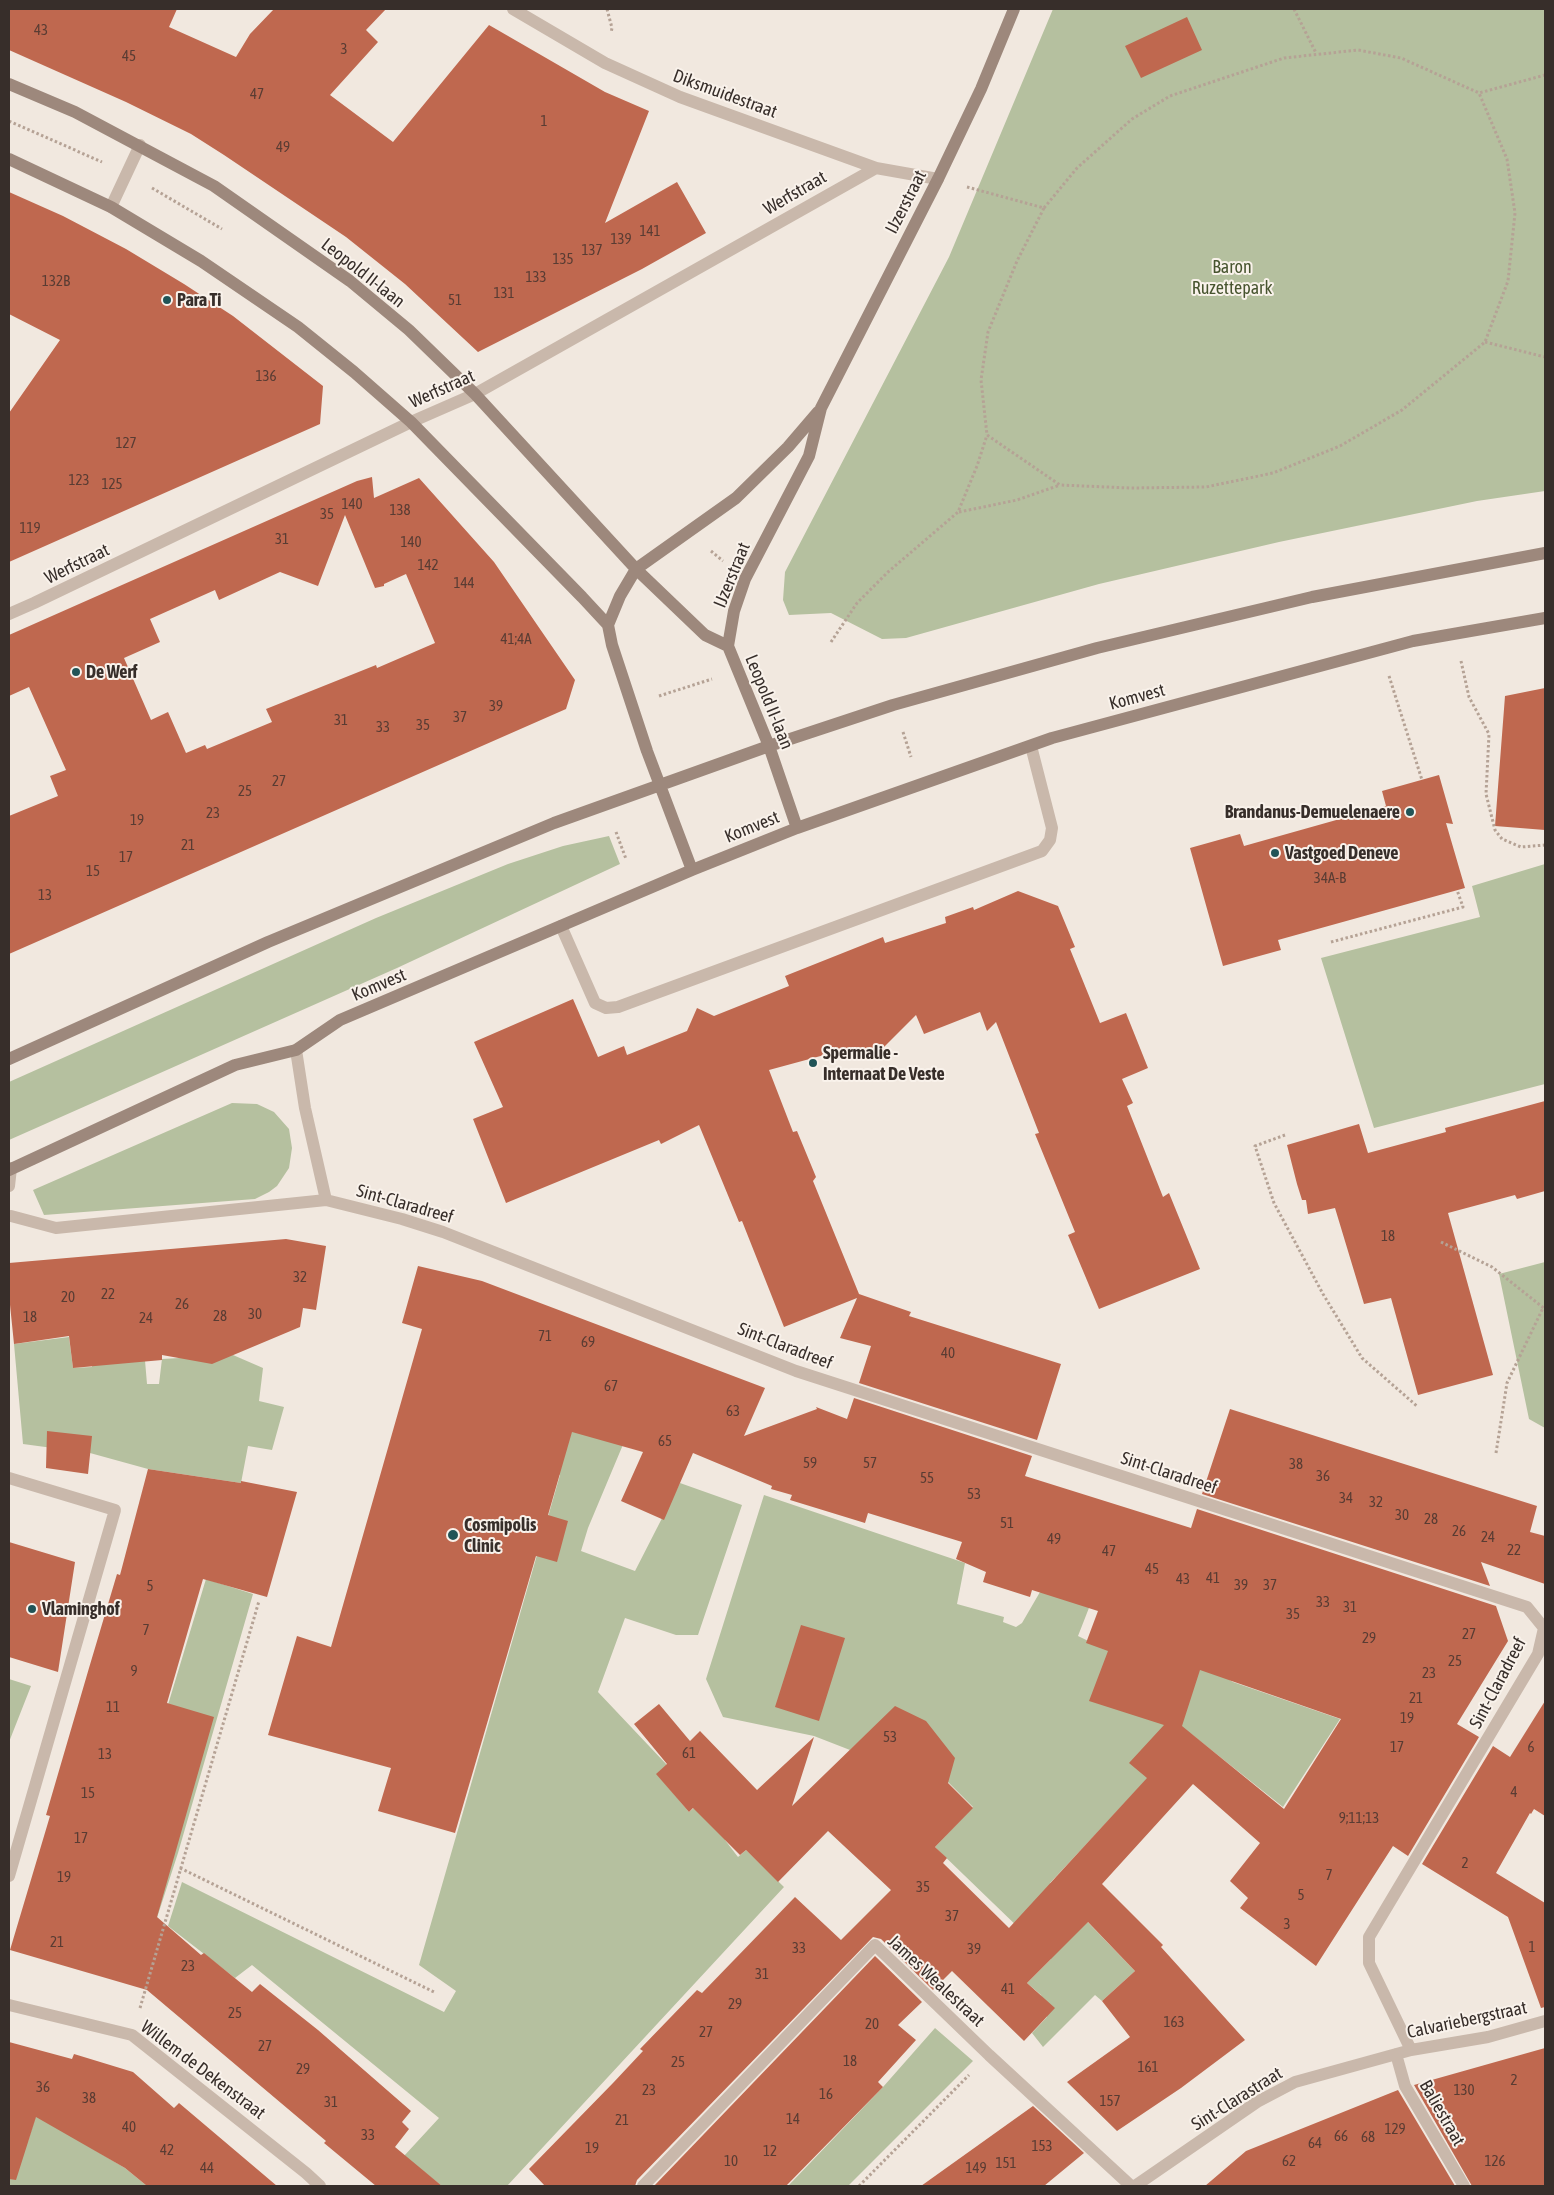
<!DOCTYPE html>
<html>
<head>
<meta charset="utf-8">
<style>
  body { margin:0 }
  #map { position:relative; width:1554px; height:2195px; overflow:hidden; background:#f1e8df; font-family:"Asap Condensed",sans-serif }
  canvas { display:block }
  .frame { position:absolute; inset:0; border:10px solid #372e2a; pointer-events:none }
</style>
</head>
<body>
<div id="map">
<canvas width="1554" height="2195"></canvas>
<div class="frame"></div>
</div>
<script>
const context = document.querySelector('canvas').getContext('2d');
context.lineJoin = 'round';
function paint(path, color) { context.fillStyle = color; context.fill(path, 'evenodd'); }
const shape = rows => new Path2D(rows.map(r => 'M' + r).join(''));
function stroke(path, color, width, dash) { context.strokeStyle = color; context.lineWidth = width; context.lineCap = dash ? 'butt' : 'round'; context.setLineDash(dash || []); context.stroke(path); }
function write(font, color, halo, rows, align = 'center') {
  context.font = font + ' "Asap Condensed",sans-serif'; context.lineWidth = 4; context.setLineDash([]); context.textBaseline = 'middle'; context.strokeStyle = halo; context.fillStyle = color; for (const [text, x, y, turn = 0] of rows) {
    context.save(); context.translate(x, y); context.rotate((+turn || 0) * Math.PI / 180); context.textAlign = isNaN(turn) ? turn : align; if (halo) context.strokeText(text, 0, 0); context.fillText(text, 0, 0); context.restore();
  }
}
const green = shape([
  [1053,9,1545,9,1545,491,1477,501,1279,542,1099,584,906,638,882,639,831,613,789,615,783,600,785,572,949,257],
  [609,836,620,864,397,968,9,1140,9,1082,376,918,508,864,563,846],
  [1545,864,1545,1084,1374,1128,1321,958,1480,917,1472,886],
  [232,1103,257,1104,274,1112,289,1129,292,1148,289,1168,277,1186,269,1192,255,1199,44,1215,33,1190],
  [1545,1262,1545,1428,1529,1419,1499,1274],
  [93,1334,143,1337,147,1384,159,1384,162,1359,233,1355,263,1368,259,1401,284,1407,272,1450,248,1446,241,1483,148,1469,90,1453,23,1444,14,1344,69,1337,73,1368,92,1367],
  [635,1416,588,1528,581,1551,635,1571,680,1483,742,1505,698,1635,676,1635,625,1618,598,1692,667,1765,657,1774,689,1812,738,1771,763,1803,725,1840,738,1857,746,1850,784,1887,507,2186,442,2186,404,2156,439,2118,252,1965,235,1978,168,1926,182,1882,444,2012,456,1991,419,1965,560,1475,481,1451],
  [764,1495,965,1563,957,1604,1004,1617,1003,1622,1016,1627,1022,1623,1040,1592,1094,1595,1078,1636,1107,1650,1120,1613,1233,1682,1340,1719,1283,1807,1190,1733,1050,1883,1135,1971,1102,2001,1095,1995,1043,2047,1032,2033,1047,2017,1041,1995,1027,1983,1051,1959,935,1847,973,1807,884,1718,850,1750,814,1736,723,1717,706,1679],
  [206,1579,253,1594,178,1853,154,1927,105,1913],
  [9,1679,31,1686,9,1742],
  [935,2028,973,2061,848,2186,788,2186,883,2087],
  [36,2115,125,2168,147,2186,9,2186,9,2136,28,2141]
]);
const building = shape([
  [9,9,177,9,169,27,236,57,250,34,274,9,386,9,366,30,378,42,330,95,393,142,489,25,605,92,649,111,605,223,677,182,706,233,642,269,478,352,405,284,346,237,224,155,191,134,126,102,9,50],
  [1187,17,1202,50,1141,78,1125,46],
  [9,192,63,216,126,249,184,284,233,316,323,386,320,424,9,562,9,413,60,340,9,314],
  [372,477,374,498,419,478,494,562,575,680,566,709,9,954,9,816,58,796,50,776,66,770,29,687,9,696,9,635,357,481],
  [345,515,375,588,384,586,384,584,406,574,435,643,377,668,376,665,266,709,272,722,207,749,205,745,186,753,168,712,151,720,124,658,160,642,150,619,215,590,219,600,280,572,318,586],
  [1545,688,1545,830,1495,826,1505,696],
  [1439,775,1453,824,1446,823,1465,888,1278,940,1281,950,1223,966,1190,848,1240,834,1244,846,1386,806,1382,791],
  [1018,891,1058,906,1075,947,1070,949,1100,1023,1126,1013,1148,1068,1122,1079,1133,1103,1127,1106,1163,1197,1169,1193,1200,1269,1099,1309,1068,1235,1075,1232,1035,1134,1039,1133,996,1022,987,1031,980,1012,924,1034,916,1015,880,1051,867,1057,853,1057,839,1051,769,1070,793,1132,797,1131,816,1177,813,1181,859,1294,911,1312,909,1316,1061,1364,1037,1440,859,1383,871,1346,840,1338,857,1298,784,1327,742,1221,739,1222,699,1125,661,1144,659,1140,506,1203,473,1119,503,1107,474,1042,573,999,598,1057,624,1046,627,1055,687,1031,697,1008,714,1016,789,986,785,976,883,937,885,943,946,923,945,917,973,907,974,910],
  [1545,1101,1545,1191,1517,1199,1515,1195,1448,1213,1493,1375,1418,1395,1391,1298,1364,1304,1335,1208,1308,1214,1306,1200,1302,1200,1297,1184,1287,1145,1359,1124,1368,1153,1446,1132,1445,1128],
  [286,1239,326,1246,316,1310,303,1308,300,1327,212,1364,162,1355,162,1360,73,1368,69,1336,14,1344,9,1295,9,1263],
  [418,1266,482,1281,765,1388,744,1436,817,1409,816,1407,847,1419,854,1398,1032,1456,1025,1476,1191,1528,1197,1509,1496,1606,1508,1641,1457,1724,1479,1737,1408,1856,1393,1846,1316,1966,1240,1908,1248,1898,1230,1881,1260,1843,1193,1784,1102,1884,1163,1945,1161,1947,1245,2040,1181,2088,1117,2131,1067,2082,1130,2037,1102,2001,1135,1971,1088,1922,1027,1983,1055,2008,1024,2041,952,1971,933,1990,881,1939,873,1937,637,2180,635,2186,545,2186,529,2169,613,2083,643,2051,640,2049,697,1990,702,1993,795,1897,841,1940,891,1890,828,1831,778,1882,746,1850,740,1855,693,1808,689,1812,656,1774,667,1764,634,1724,659,1704,690,1741,700,1731,757,1790,814,1737,792,1806,895,1706,926,1721,955,1758,948,1783,973,1808,935,1847,947,1858,943,1863,1009,1928,1147,1778,1129,1763,1164,1725,1089,1701,1108,1651,1086,1643,1098,1611,1032,1590,1030,1597,983,1582,986,1572,956,1559,962,1542,868,1513,865,1523,790,1500,792,1495,771,1489,772,1486,693,1453,664,1520,621,1501,643,1452,572,1432,548,1515,568,1521,557,1562,536,1556,455,1833,378,1811,391,1768,268,1735,297,1636,331,1647,422,1329,402,1323],
  [1200,1670,1341,1719,1284,1809,1182,1726],
  [1230,1409,1537,1506,1530,1532,1545,1536,1545,1584,1481,1562,1490,1586,1202,1494],
  [47,1431,92,1436,88,1474,46,1468],
  [148,1469,241,1483,241,1481,297,1492,267,1597,203,1579,167,1703,214,1717,157,1917,201,1955,204,1953,252,1992,260,1984,318,2030,411,2111,402,2122,409,2129,395,2147,442,2186,376,2186,324,2143,326,2141,147,1990,10,1950,50,1816,46,1815,89,1668,117,1574,120,1575],
  [9,1542,75,1562,58,1672,9,1657],
  [801,1625,845,1638,819,1721,775,1707],
  [1545,1701,1545,1816,1534,1809,1531,1814,1530,1813,1496,1873,1545,1903,1545,2007,1541,2008,1508,1917,1422,1864,1493,1746,1510,1757],
  [875,1956,922,2002,898,2025,916,2040,878,2082,883,2087,786,2186,654,2186],
  [9,2042,72,2059,74,2054,133,2072,174,2108,179,2103,277,2186,147,2186,125,2168,36,2117,16,2180,9,2179],
  [1545,2048,1545,2186,1472,2186,1414,2085],
  [1398,2090,1455,2186,1205,2186,1246,2151],
  [1033,2106,1084,2153,1044,2186,921,2186]
]);
const path = shape([
  [607,9,612,28,611,33],
  [1294,9,1316,53],
  [9,121,102,162],
  [967,187,1044,208,1017,261,988,332,981,380,987,435,1060,485,1130,488,1206,487,1273,473,1340,446,1402,410,1485,342,1508,281,1515,213,1507,159,1479,93],
  [152,188,222,229],
  [1044,208,1077,168,1132,119,1170,96,1284,58,1358,50,1401,58,1479,93,1545,75],
  [1485,342,1545,357],
  [959,512,1017,500,1060,485],
  [711,551,723,561],
  [831,642,857,603,888,572,958,512,977,466,987,435],
  [1461,661,1469,697,1489,734,1486,794,1495,830,1502,839,1521,847,1545,845],
  [1389,676,1422,780],
  [659,696,712,679],
  [903,732,911,757],
  [616,832,626,859],
  [1331,942,1463,907,1457,890],
  [1285,1135,1255,1146,1274,1203,1323,1294,1362,1358,1418,1407],
  [1441,1242,1492,1267,1545,1309],
  [1496,1453,1507,1383,1543,1308],
  [180,1868,436,1993],
  [140,2008,259,1601],
  [859,2186,969,2075]
]);
const lane = shape([
  [111,207,140,145],
  [561,926,595,1003,606,1008,618,1007,1042,851,1050,840,1052,828,1031,746]
]);
const street = shape([
  [513,9,605,63,680,97,876,168,938,179],
  [9,614,34,603,411,422,475,394,876,168],
  [296,1050,305,1108,326,1200],
  [9,1186,11,1168],
  [11,1216,56,1228,326,1200,402,1219,443,1232,796,1371,1527,1607,1544,1628,1538,1654,1369,1937,1369,1963,1411,2050],
  [9,1478,115,1510,9,1876],
  [9,2005,132,2035,306,2173,320,2186],
  [1396,2054,1405,2086,1464,2186],
  [643,2186,875,1945,989,2055,1131,2186],
  [1135,2186,1257,2102,1295,2082,1411,2050,1488,2037,1545,2021]
]);
const secondary = shape([
  [9,84,75,112,214,186,350,281,409,330,475,394,636,569,705,635,728,646,769,746,797,828],
  [9,159,111,207,201,261,298,327,354,372,411,422,582,597,608,625,612,645,647,751,692,870],
  [608,625,620,596,636,569,736,498,788,447,818,412],
  [728,646,734,611,745,579,809,456,821,408,938,179,981,89,1014,9],
  [9,1059,268,942,554,823,769,746,893,705,1097,648,1312,597,1545,553],
  [9,1170,235,1065,296,1050,340,1020,692,870,797,828,1052,738,1413,641,1545,618]
]);
const markers = [
  [167,300,5,"#215457"],
  [76,672,5,"#215457"],
  [1410,812,5,"#215457"],
  [1275,853,5,"#215457"],
  [813,1063,5,"#215457"],
  [453,1535,6,"#215457"],
  [32,1609,5,"#215457"]
];
const numberNames = [
  ["43",41,30],
  ["3",344,49],
  ["45",129,56],
  ["47",257,94],
  ["1",544,121],
  ["49",283,147],
  ["141",650,231],
  ["139",621,239],
  ["137",592,250],
  ["135",563,259],
  ["133",536,277],
  ["132B",56,281],
  ["131",504,293],
  ["51",455,300],
  ["136",266,376],
  ["127",126,443],
  ["123",79,480],
  ["125",112,484],
  ["140",352,504],
  ["138",400,510],
  ["35",327,514],
  ["119",30,528],
  ["31",282,539],
  ["140",411,542],
  ["142",428,565],
  ["144",464,583],
  ["41;4A",516,639],
  ["39",496,706],
  ["37",460,717],
  ["31",341,720],
  ["35",423,725],
  ["33",383,727],
  ["27",279,781],
  ["25",245,791],
  ["23",213,813],
  ["19",137,820],
  ["21",188,845],
  ["17",126,857],
  ["15",93,871],
  ["34A-B",1330,878],
  ["13",45,895],
  ["18",1388,1236],
  ["32",300,1277],
  ["22",108,1294],
  ["20",68,1297],
  ["26",182,1304],
  ["30",255,1314],
  ["28",220,1316],
  ["18",30,1317],
  ["24",146,1318],
  ["71",545,1336],
  ["69",588,1342],
  ["40",948,1353],
  ["67",611,1386],
  ["63",733,1411],
  ["65",665,1441],
  ["59",810,1463],
  ["57",870,1463],
  ["38",1296,1464],
  ["36",1323,1476],
  ["55",927,1478],
  ["53",974,1494],
  ["34",1346,1498],
  ["32",1376,1502],
  ["30",1402,1515],
  ["28",1431,1519],
  ["51",1007,1523],
  ["26",1459,1531],
  ["24",1488,1537],
  ["49",1054,1539],
  ["22",1514,1550],
  ["47",1109,1551],
  ["45",1152,1569],
  ["41",1213,1578],
  ["43",1183,1579],
  ["39",1241,1585],
  ["37",1270,1585],
  ["5",150,1586],
  ["33",1323,1602],
  ["31",1350,1607],
  ["35",1293,1614],
  ["7",146,1630],
  ["27",1469,1634],
  ["29",1369,1638],
  ["25",1455,1661],
  ["9",134,1671],
  ["23",1429,1673],
  ["21",1416,1698],
  ["11",113,1707],
  ["19",1407,1718],
  ["53",890,1737],
  ["17",1397,1747],
  ["6",1531,1747],
  ["61",689,1753],
  ["13",105,1754],
  ["4",1514,1792],
  ["15",88,1793],
  ["9;11;13",1359,1818],
  ["17",81,1838],
  ["2",1465,1863],
  ["7",1329,1875],
  ["19",64,1877],
  ["35",923,1887],
  ["5",1301,1895],
  ["37",952,1916],
  ["3",1287,1924],
  ["21",57,1942],
  ["1",1532,1947],
  ["33",799,1948],
  ["39",974,1949],
  ["23",188,1966],
  ["31",762,1974],
  ["41",1008,1989],
  ["29",735,2004],
  ["25",235,2013],
  ["163",1174,2022],
  ["20",872,2024],
  ["27",706,2032],
  ["27",265,2046],
  ["18",850,2061],
  ["25",678,2062],
  ["161",1148,2067],
  ["29",303,2069],
  ["2",1514,2080],
  ["36",43,2087],
  ["23",649,2090],
  ["130",1464,2090],
  ["16",826,2094],
  ["38",89,2098],
  ["157",1110,2101],
  ["31",331,2102],
  ["14",793,2119],
  ["21",622,2120],
  ["40",129,2127],
  ["129",1395,2129],
  ["33",368,2135],
  ["66",1341,2136],
  ["68",1368,2137],
  ["64",1315,2143],
  ["153",1042,2146],
  ["19",592,2148],
  ["42",167,2150],
  ["12",770,2151],
  ["10",731,2161],
  ["62",1289,2161],
  ["126",1495,2161],
  ["151",1006,2163],
  ["44",207,2168],
  ["149",976,2168]
];
const streetNames = [
  ["Diksmuidestraat",725,94,20],
  ["Werfstraat",795,193,-30],
  ["IJzerstraat",906,202,-63],
  ["Leopold II-laan",363,273,38],
  ["Werfstraat",442,389,-24],
  ["Werfstraat",77,564,-26],
  ["IJzerstraat",732,575,-68],
  ["Komvest",1137,697,-15],
  ["Leopold II-laan",769,702,68],
  ["Komvest",752,827,-22],
  ["Komvest",379,985,-23],
  ["Sint-Claradreef",405,1204,16],
  ["Sint-Claradreef",785,1346,21],
  ["Sint-Claradreef",1169,1473,18],
  ["Sint-Claradreef",1498,1683,-62],
  ["James Wealestraat",936,1981,43],
  ["Calvariebergstraat",1467,2020,-12],
  ["Willem de Dekenstraat",203,2070,37],
  ["Sint-Clarastraat",1237,2099,-32],
  ["Baliestraat",1442,2113,60]
];
const parkNames = [
  ["Baron",1232,267],
  ["Ruzettepark",1232,288]
];
const poiNames = [
  ["Para Ti",177,300],
  ["De Werf",86,672],
  ["Brandanus-Demuelenaere",1400,812,"right"],
  ["Vastgoed Deneve",1285,853],
  ["Spermalie -",823,1053],
  ["Internaat De Veste",823,1074],
  ["Cosmipolis",464,1525],
  ["Clinic",464,1546],
  ["Vlaminghof",42,1609]
];
paint(green, '#b5c09f');
paint(building, '#bf684f');
stroke(path, '#b5a295', 3, [2.5, 2.5]);
stroke(lane, '#c9b8ab', 12);
stroke(street, '#c9b8ab', 12);
stroke(secondary, '#9d887c', 12);
for (const [x, y, r, color] of markers) { const dot = new Path2D(); dot.arc(x, y, r, 0, 2 * Math.PI); context.fillStyle = color; context.fill(dot); stroke(dot, '#f9f2eb', 2); }
write('15px', '#593c33', null, numberNames);
write('18px', '#372e2a', '#f9f2eb', streetNames);
write('18px', '#47542f', '#f9f2eb', parkNames);
write('bold 18px', '#372e2a', '#f9f2eb', poiNames, 'left');
</script>
</body>
</html>
